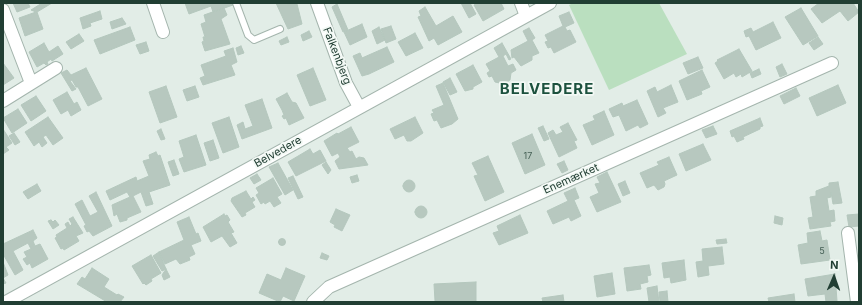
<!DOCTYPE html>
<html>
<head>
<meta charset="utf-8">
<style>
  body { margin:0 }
  #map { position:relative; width:862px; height:305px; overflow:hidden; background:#e2ede7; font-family:Inter,sans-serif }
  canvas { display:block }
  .frame { position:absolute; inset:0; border:4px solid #213e33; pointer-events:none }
  .north { position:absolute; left:814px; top:257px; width:40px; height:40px; -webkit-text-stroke:3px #f3f9f5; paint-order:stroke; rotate:2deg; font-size:11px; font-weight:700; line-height:16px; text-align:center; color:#213e33 }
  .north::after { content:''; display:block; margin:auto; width:14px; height:18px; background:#213e33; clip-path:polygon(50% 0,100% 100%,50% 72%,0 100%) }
</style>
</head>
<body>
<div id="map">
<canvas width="862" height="305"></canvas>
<div class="frame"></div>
<div class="north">N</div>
</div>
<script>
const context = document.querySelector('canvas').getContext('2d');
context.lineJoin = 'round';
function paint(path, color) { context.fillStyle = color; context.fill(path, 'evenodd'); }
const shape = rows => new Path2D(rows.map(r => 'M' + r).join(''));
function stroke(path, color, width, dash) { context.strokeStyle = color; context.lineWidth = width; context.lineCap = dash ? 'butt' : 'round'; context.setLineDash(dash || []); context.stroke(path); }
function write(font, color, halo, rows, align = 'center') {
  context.font = font + ' Inter,sans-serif'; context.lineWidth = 3.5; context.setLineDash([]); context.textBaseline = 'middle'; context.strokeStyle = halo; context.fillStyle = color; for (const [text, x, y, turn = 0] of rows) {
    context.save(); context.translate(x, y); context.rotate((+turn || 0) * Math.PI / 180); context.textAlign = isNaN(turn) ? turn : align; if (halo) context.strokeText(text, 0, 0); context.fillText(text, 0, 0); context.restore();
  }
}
const green = shape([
  [573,3,659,3,687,54,609,90,569,5]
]);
const building = shape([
  [13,3,28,3,30,7,17,12,13,3],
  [42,3,52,3,37,12,43,29,25,36,19,18,36,12,31,10,42,3],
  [185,3,232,3,233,5,213,12,211,6,189,14,185,3],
  [276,3,297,4,302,24,288,29,276,3],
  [461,3,470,3,476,14,469,18,461,3],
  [477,3,501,3,504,9,483,21,474,5,477,3],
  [819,3,853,3,859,12,848,21,840,11,822,23,811,9,819,3],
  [337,4,348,30,343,32,332,7,337,4],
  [425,7,436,26,453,16,462,32,438,45,434,38,429,41,418,17,421,16,419,11,425,7],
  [224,8,227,15,221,19,230,44,205,51,202,42,204,41,203,37,205,37,201,24,206,22,204,15,224,8],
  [801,8,818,36,803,45,785,17,801,8],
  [100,11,102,19,90,23,91,26,83,29,80,18,100,11],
  [569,12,574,23,565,27,567,31,570,30,576,42,554,53,551,47,548,48,545,42,548,41,545,35,563,26,559,16,569,12],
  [122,18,126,24,112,29,110,22,122,18],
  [773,22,781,38,756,50,749,36,746,37,744,31,751,28,753,32,773,22],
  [362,24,367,37,350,45,344,32,362,24],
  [391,26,396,39,386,43,381,29,391,26],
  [130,27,135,40,100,54,94,40,130,27],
  [379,27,385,40,377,44,372,31,379,27],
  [529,28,535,38,532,40,539,53,532,56,532,60,521,66,514,57,512,58,511,50,528,41,523,31,529,28],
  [309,31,312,37,303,41,301,35,309,31],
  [415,33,423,48,406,56,398,42,415,33],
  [79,34,84,41,71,49,66,42,79,34],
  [287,37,289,42,281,45,279,41,287,37],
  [818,37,823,44,814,50,809,43,818,37],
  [146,42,149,51,140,54,136,45,146,42],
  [44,43,49,52,58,46,63,54,52,61,51,59,47,62,48,64,46,65,44,63,37,67,29,52,44,43],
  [502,43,511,59,509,60,506,54,503,56,508,66,513,64,516,70,511,73,510,80,504,84,495,82,492,76,489,77,487,73,490,71,486,64,499,57,494,48,502,43],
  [241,46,244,53,238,55,236,48,241,46],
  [387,47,394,62,369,74,362,76,353,56,360,53,362,58,387,47],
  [233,48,237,62,231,65,235,75,203,85,200,78,205,76,201,65,226,56,224,51,233,48],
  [739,49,752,71,742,77,741,74,736,77,734,73,724,79,715,63,718,61,717,60,739,49],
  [698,57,703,68,688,74,683,63,698,57],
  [3,63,14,78,3,85,3,63],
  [782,64,787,74,780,77,776,67,782,64],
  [473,65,482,82,473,87,473,89,465,91,456,74,473,65],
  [86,68,102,99,88,106,78,87,76,87,72,80,70,81,76,89,72,91,61,73,67,70,71,75,86,68],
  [313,68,326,100,310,106,297,75,313,68],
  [759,69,761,74,752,78,750,73,759,69],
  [702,70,710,87,701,91,702,94,687,100,679,81,702,70],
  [450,78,457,92,450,95,443,82,450,78],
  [443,83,458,119,452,124,441,128,437,120,434,121,431,114,434,113,432,110,444,105,436,86,443,83],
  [671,85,678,102,663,108,666,113,658,117,647,91,655,87,657,92,671,85],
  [838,85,846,103,817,116,809,98,838,85],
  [166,86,177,117,160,123,149,92,166,86],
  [195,86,199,97,187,101,183,90,195,86],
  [796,88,800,96,784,104,780,96,796,88],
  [67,92,74,104,77,102,81,110,71,116,68,110,61,114,53,100,67,92],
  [287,93,292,102,296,103,304,118,289,125,286,118,284,119,282,116,284,115,282,110,276,99,287,93],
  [36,96,46,111,31,121,21,105,36,96],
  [262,99,272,128,242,139,237,125,243,122,245,129,253,126,245,105,262,99],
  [637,100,648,124,640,128,638,125,626,131,619,115,613,117,609,109,622,103,623,106,637,100],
  [18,109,27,123,12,133,3,118,18,109],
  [604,111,614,135,592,145,583,125,595,120,593,116,604,111],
  [48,117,63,138,53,145,46,135,43,137,47,143,42,147,39,142,34,146,25,132,48,117],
  [229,117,239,147,223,153,212,123,229,117],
  [415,117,423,133,411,141,407,141,404,135,395,139,390,129,415,117],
  [760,118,763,126,760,127,760,129,743,137,744,139,737,142,734,136,732,137,730,131,760,118],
  [568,123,577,140,574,141,577,148,559,157,548,133,553,130,556,135,563,132,560,127,568,123],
  [543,126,549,139,544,141,538,128,543,126],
  [713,126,717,134,706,138,702,130,713,126],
  [351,127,359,142,347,148,350,152,352,151,356,159,359,157,364,158,368,165,339,169,335,161,340,157,338,153,332,156,324,141,337,133,338,134,351,127],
  [3,129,12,143,6,147,9,150,3,154,3,129],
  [161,129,165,139,161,140,157,131,161,129],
  [14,133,20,142,15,145,9,136,14,133],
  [532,134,545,165,525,174,512,143,532,134],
  [196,135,206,165,184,172,179,159,184,157,179,141,196,135],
  [213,140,219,158,210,161,204,143,213,140],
  [703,144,711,160,686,171,679,154,703,144],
  [310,149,313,154,320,150,326,161,296,176,288,162,310,149],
  [156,152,158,156,160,155,170,185,149,192,153,204,146,206,141,192,133,196,141,212,127,218,127,220,120,222,117,214,114,216,112,205,130,197,127,192,110,200,106,191,136,177,137,181,149,176,143,161,150,159,149,155,156,152],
  [488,156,504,192,485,201,474,176,478,175,472,163,488,156],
  [669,157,677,175,664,181,665,184,664,187,658,190,654,185,647,188,640,173,659,165,657,162,669,157],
  [174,160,179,174,173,176,168,162,174,160],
  [564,161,568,170,562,173,557,164,564,161],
  [326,162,331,170,328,174,322,165,326,162],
  [278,163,293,190,285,195,269,167,278,163],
  [607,172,621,202,597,212,590,197,599,193,595,184,600,183,597,177,607,172],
  [257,174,261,180,254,184,250,178,257,174],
  [357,175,359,181,352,183,350,177,357,175],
  [293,176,303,197,298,199,288,178,293,176],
  [273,178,282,194,277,197,281,203,274,207,270,201,265,204,264,202,261,204,256,195,259,193,256,188,273,178],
  '403 186a6 6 0 1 1 12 0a6 6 0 1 1-12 0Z',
  [625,181,630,193,623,196,618,184,625,181],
  [838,182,842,203,833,204,831,192,831,197,827,198,829,211,834,210,835,221,830,222,831,226,810,229,808,218,813,217,810,197,816,196,816,191,829,186,829,183,838,182],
  [37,184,41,191,28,199,23,192,37,184],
  [575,188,579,198,574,200,581,216,571,221,569,217,553,224,547,211,568,201,564,193,575,188],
  [246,191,251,199,253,197,255,200,252,202,255,207,245,213,246,215,242,217,231,201,232,198,246,191],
  [96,192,112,226,93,236,89,231,87,232,84,226,86,225,75,204,82,200,90,216,98,212,89,196,96,192],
  '415 212a6 6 0 1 1 12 0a6 6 0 1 1-12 0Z',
  [336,209,350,215,342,231,334,227,335,225,330,222,336,209],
  [224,214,225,216,227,215,230,220,228,222,234,232,231,233,237,243,230,247,222,236,211,242,203,227,224,214],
  [859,214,859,226,849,227,847,215,859,214],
  [520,215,528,233,499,245,493,233,499,231,497,226,520,215],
  [775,216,783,218,782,225,774,223,775,216],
  [73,217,83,233,76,236,79,241,64,250,63,248,61,249,55,238,57,237,56,235,67,228,65,224,68,222,70,226,72,224,69,219,73,217],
  [189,217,196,234,198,233,201,241,191,245,195,254,189,257,190,260,180,264,176,259,165,264,159,252,184,240,177,222,189,217],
  [51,220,53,222,55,220,59,225,53,229,48,221,51,220],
  [33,230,37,238,33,241,35,246,40,244,48,259,32,268,30,263,27,265,23,259,27,257,24,252,31,249,28,243,13,251,23,270,15,275,3,254,3,244,33,230],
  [820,231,822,241,827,240,830,260,801,264,798,245,808,243,807,233,820,231],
  '278.5 242a3.5 3.5 0 1 1 7 0a3.5 3.5 0 1 1-7 0Z',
  [726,239,727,243,717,244,716,240,726,239],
  [722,247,724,264,708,266,709,275,698,277,696,262,703,261,702,249,722,247],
  [159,252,166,269,162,271,153,256,159,252],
  [322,253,329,256,327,260,320,258,322,253],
  [151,255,161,273,151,279,152,281,146,285,144,283,143,284,132,266,151,255],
  [684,260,686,280,671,283,670,277,664,278,662,263,684,260],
  [3,262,8,275,3,278,6,283,3,284,3,262],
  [649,265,651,275,647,276,648,282,640,284,641,289,627,291,624,268,649,265],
  [92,268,109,279,104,287,117,295,118,294,124,297,120,302,107,302,77,284,82,277,85,279,92,268],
  [286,268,305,276,294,301,283,296,280,302,259,293,267,274,281,280,286,268],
  [166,269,170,277,164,280,162,275,166,269],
  [612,273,615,294,597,297,594,276,612,273],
  [835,274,837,301,826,302,825,294,808,296,805,279,835,274],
  [476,282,476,301,474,302,435,301,434,284,476,282],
  [657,286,659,302,649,302,647,288,657,286],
  [667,291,668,302,660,302,659,292,667,291],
  [794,294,795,302,769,302,768,298,794,294],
  [563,295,564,302,543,302,542,298,563,295]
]);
const service = shape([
  [236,3,248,35,254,40,280,29]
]);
const minor = shape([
  [153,3,163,32],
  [317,3,346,83,359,107],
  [521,3,526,16],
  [3,10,31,83],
  [3,101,56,68],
  [848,233,857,302],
  [6,302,550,3],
  [313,302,329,287,832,63]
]);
const numberNames = [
  ["17",528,156],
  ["5",822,251]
];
const streetNames = [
  ["Falkenbjerg",337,56,69],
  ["Belvedere",278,152,-29],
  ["Enemærket",571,179,-24]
];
const districtNames = [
  ["BELVEDERE",547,89]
];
paint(green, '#badfbf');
paint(building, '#b7c8bf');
stroke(building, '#b4c7bd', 1);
stroke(service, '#a4b5ad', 8);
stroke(minor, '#a4b5ad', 14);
stroke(service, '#fff', 6);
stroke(minor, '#fff', 12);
write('9px', '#466056', null, numberNames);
write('11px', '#213e33', '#f3f9f5', streetNames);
context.letterSpacing = '1px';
write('bold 15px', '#1c513e', '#f3f9f5', districtNames);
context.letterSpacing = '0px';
</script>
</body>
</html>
